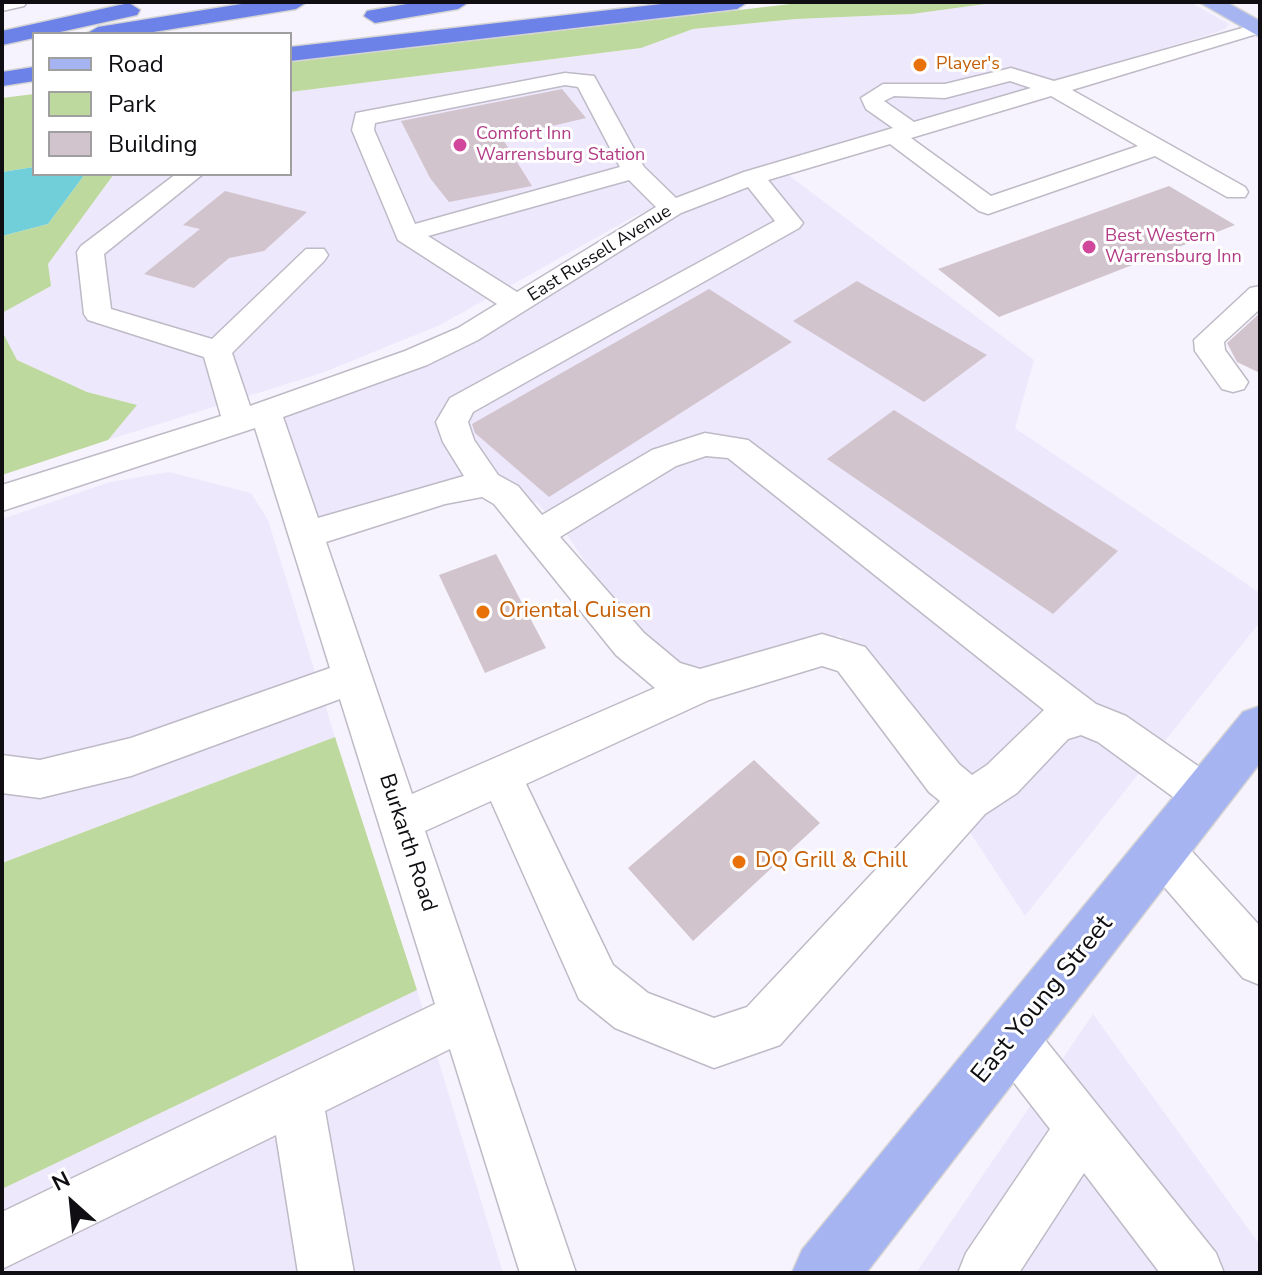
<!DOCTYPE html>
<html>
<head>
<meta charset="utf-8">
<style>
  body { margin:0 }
  #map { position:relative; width:1262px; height:1275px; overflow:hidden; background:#f7f3fe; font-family:"Nunito Sans",sans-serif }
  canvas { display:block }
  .frame { position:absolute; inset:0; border:4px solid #100e12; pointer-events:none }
  .legend { position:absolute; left:32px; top:32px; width:260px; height:144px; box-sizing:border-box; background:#fff; border:2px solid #9f9fa0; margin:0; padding:10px 14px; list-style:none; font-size:24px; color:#100e12 }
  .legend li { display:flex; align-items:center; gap:16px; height:40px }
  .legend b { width:40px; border:2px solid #9f9fa0 }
  .north { position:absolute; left:32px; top:1163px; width:80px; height:80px; -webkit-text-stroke:6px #fff; paint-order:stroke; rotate:333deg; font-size:22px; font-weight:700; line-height:32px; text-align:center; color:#100e12 }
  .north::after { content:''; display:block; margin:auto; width:28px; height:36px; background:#100e12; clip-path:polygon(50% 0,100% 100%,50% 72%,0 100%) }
</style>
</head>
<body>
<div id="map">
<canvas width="1262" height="1275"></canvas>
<div class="frame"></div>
<ul class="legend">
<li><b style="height:10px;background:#a7b4f2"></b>Road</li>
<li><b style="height:22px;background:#bed99d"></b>Park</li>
<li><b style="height:22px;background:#d1c4cd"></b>Building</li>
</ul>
<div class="north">N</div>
</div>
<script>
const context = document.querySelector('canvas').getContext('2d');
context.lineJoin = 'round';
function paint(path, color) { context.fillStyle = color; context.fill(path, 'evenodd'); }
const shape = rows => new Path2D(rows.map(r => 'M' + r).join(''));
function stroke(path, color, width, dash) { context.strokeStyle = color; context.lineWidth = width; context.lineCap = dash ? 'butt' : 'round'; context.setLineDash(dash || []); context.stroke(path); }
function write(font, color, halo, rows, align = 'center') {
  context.font = font + ' "Nunito Sans",sans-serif'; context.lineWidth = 6; context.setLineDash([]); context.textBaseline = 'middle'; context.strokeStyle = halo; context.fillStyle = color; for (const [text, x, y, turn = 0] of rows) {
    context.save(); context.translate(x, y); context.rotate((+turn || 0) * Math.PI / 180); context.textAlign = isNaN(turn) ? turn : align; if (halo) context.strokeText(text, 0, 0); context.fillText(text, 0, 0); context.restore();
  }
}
const built = shape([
  [1000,2,1190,2,1229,24,1225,29,1211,34,700,187,635,216,440,325,322,373,108,440,136,405,87,392,17,360,2,331,2,313,50,286,48,264,114,174,290,174,290,92,641,48,693,29,796,19,912,14],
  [787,174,1034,360,1015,428,1260,593,1260,622,1025,916,840,635,673,696,566,533,537,503,498,492,323,529,281,416,416,358,672,208],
  [169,472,251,493,268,520,335,737,2,863,2,519,110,482],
  [417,990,503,1273,2,1273,2,1189],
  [1093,1014,1260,1245,1260,1273,916,1273]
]);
const green = shape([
  [808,2,1000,2,912,14,796,19,693,29,641,48,290,92,290,62],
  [34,94,34,167,2,172,2,98],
  [85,174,114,174,48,264,51,286,2,313,2,236,48,224],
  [2,331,17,360,87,392,137,405,108,440,2,475],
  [335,737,417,990,2,1189,2,863]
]);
const water = shape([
  [34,167,34,174,85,174,48,224,2,236,2,172]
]);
const building = shape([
  [562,89,586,118,502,138,532,186,449,202,430,178,401,121],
  [1169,186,1235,225,999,317,938,269],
  [225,191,307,212,264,251,229,258,194,288,144,274,200,229,183,225],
  [857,281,987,355,924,402,793,321],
  [709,289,792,342,549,497,475,433,472,424],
  [1260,313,1260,373,1237,362,1227,343],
  [894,410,1118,551,1053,614,827,459],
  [496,554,546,648,485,673,439,575],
  [754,760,820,823,693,941,628,868]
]);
const minor = shape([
  [2,2,27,2,24,6,2,11,2,2],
  [1260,23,1260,33,1072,90,1245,187,1248,192,1245,197,1227,197,1155,156,988,214,979,211,890,144,768,180,803,223,799,228,473,412,468,422,474,440,498,475,518,486,542,515,652,450,705,433,748,440,1096,704,1126,716,1221,782,1227,796,1221,810,1206,816,1191,810,1098,742,1081,735,1068,739,1017,793,985,814,780,1045,714,1068,615,1028,579,999,491,801,425,831,576,1273,520,1273,450,1049,325,1111,354,1273,298,1273,276,1135,2,1269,2,1212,435,1004,340,699,131,776,40,798,2,793,2,755,40,760,131,738,330,668,255,428,2,511,2,485,221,416,204,357,88,320,84,314,77,252,81,246,176,174,203,174,104,254,111,309,212,339,306,249,324,249,328,255,324,261,232,353,250,406,405,351,458,328,497,304,398,240,352,130,356,113,565,73,594,76,644,167,676,198,744,172,893,128,866,109,861,98,883,84,945,84,1011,68,1054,81,1260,23],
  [1010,81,1031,88,914,122,884,101,894,96,945,98,1010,81],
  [565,85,578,87,620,167,415,224,374,130,375,123,565,85],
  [1051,96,1138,146,991,196,911,138,1051,96],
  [629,180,656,207,517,292,428,236,629,180],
  [748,187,775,221,450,398,436,422,443,442,464,476,318,518,283,417,427,365,478,340,681,213,748,187],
  [706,456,728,458,1044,710,987,765,972,775,959,764,865,647,822,634,700,669,680,663,644,633,560,537,676,466,706,456],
  [482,497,494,504,616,655,655,688,412,794,326,542,445,504,482,497],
  [822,666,838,671,929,792,940,801,747,1007,714,1018,648,993,613,965,526,784,709,700,822,666],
  [1260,286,1260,309,1224,342,1225,350,1248,382,1244,389,1233,392,1222,389,1195,351,1194,340,1250,288,1260,286],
  [1162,830,1178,836,1260,926,1260,985,1243,978,1146,866,1140,851,1146,836,1162,830],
  [1012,1014,1030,1021,1216,1253,1224,1273,1160,1273,1084,1173,1019,1273,958,1273,966,1253,1050,1129,994,1057,987,1039,994,1021,1012,1014]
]);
const major = shape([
  [1199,2,1226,2,1260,21,1260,37,1199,2],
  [1260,706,1260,763,866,1273,792,1273,802,1250,1243,712,1260,706]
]);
const highway = shape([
  [254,2,307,2,296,9,141,34,86,34,98,27,254,2],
  [418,2,469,2,458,9,375,23,364,16,367,11,418,2],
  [679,2,748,2,737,9,290,61,290,47,679,2],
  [129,3,140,10,137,15,51,34,34,34,34,38,2,45,2,31,129,3],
  [34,67,34,81,2,86,2,72,34,67]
]);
const markers = [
  [920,65,8,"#e8710a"],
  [460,145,8,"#d1479c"],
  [1089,247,8,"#d1479c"],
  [483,612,8,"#e8710a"],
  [739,862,8,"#e8710a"]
];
const farFoodnames = [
  ["Player's",936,65]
];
const farHotelnames = [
  ["Comfort Inn",476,135],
  ["Warrensburg Station",476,156],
  ["Best Western",1105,237],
  ["Warrensburg Inn",1105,258]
];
const farStreetnames = [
  ["East Russell Avenue",600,254,-32]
];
const foodNames = [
  ["Oriental Cuisen",499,612],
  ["DQ Grill & Chill",755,862]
];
const streetNames = [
  ["Burkarth Road",407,843,72]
];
const nearStreetnames = [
  ["East Young Street",1043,1000,-51]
];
paint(built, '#eee8fc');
paint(green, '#bed99d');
paint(water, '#71cfd9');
paint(building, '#d1c4cd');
stroke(minor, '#bebac6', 3);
stroke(major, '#d4d4d4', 3);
stroke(highway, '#d4d4d4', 3);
paint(minor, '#fff');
paint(major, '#a7b4f2');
paint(highway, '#6d82e9');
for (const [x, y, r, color] of markers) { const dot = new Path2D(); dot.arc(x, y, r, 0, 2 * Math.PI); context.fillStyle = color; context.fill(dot); stroke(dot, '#fff', 3); }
write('18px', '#c56008', '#fff', farFoodnames, 'left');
write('18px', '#b23c85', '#fff', farHotelnames, 'left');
write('18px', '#100e12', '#fff', farStreetnames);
write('22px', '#c56008', '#fff', foodNames, 'left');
write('22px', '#100e12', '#fff', streetNames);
write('26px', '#100e12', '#fff', nearStreetnames);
</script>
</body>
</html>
